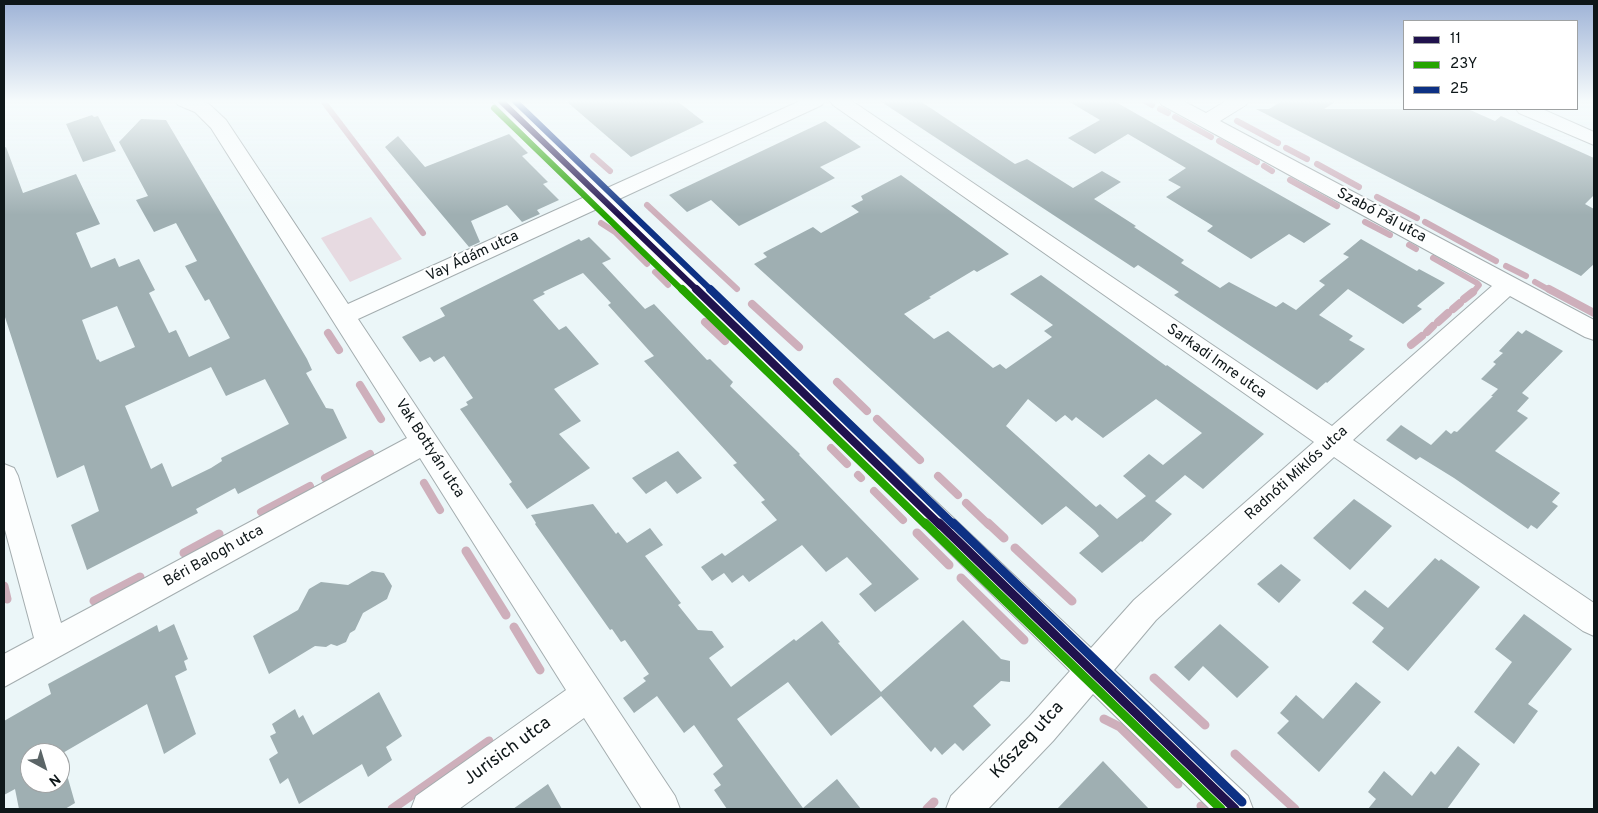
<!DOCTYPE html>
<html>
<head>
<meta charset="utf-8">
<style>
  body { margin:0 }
  #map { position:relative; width:1598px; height:813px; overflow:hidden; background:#ebf6f8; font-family:Overpass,sans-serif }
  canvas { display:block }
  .frame { position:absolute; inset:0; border:5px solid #0e1719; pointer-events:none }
  .legend { position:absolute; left:1403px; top:20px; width:175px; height:90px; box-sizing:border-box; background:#fff; border:1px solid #9fa2a3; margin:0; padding:6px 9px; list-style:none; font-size:15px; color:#0e1719 }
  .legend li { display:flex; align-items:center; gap:10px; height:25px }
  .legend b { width:25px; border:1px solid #9fa2a3 }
  .north { position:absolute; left:20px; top:743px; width:50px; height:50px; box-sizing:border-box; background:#fff; border:1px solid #9fa2a3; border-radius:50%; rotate:141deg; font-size:14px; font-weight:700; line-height:20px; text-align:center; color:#0e1719 }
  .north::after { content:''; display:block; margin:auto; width:18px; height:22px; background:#5b6567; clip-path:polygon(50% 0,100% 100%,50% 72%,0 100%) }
</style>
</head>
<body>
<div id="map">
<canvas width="1598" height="813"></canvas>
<div class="frame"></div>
<ul class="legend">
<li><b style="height:6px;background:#20124d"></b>11</li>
<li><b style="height:6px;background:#25a400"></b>23Y</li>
<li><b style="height:6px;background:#0d3184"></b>25</li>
</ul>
<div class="north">N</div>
</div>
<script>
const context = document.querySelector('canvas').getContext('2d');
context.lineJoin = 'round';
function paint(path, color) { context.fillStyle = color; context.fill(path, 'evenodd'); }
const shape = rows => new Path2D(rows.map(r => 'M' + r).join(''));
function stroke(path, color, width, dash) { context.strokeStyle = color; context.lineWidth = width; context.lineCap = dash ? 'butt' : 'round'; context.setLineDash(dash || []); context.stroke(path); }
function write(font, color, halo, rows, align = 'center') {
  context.font = font + ' Overpass,sans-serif'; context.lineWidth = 4; context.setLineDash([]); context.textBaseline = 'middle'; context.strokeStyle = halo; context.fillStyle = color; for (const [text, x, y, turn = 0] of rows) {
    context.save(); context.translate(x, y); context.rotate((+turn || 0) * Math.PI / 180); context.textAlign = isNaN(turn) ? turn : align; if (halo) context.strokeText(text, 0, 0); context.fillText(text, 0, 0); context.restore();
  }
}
const green = shape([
  [371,217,402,259,350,282,321,238]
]);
const streamFar2 = shape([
  [323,101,423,233],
  [1145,101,1152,105],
  [1160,109,1168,113],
  [1175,117,1211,137],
  [1237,121,1278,143],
  [1219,141,1257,162],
  [1286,148,1307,159],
  [593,156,610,171],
  [1317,164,1359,187],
  [1264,166,1272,171],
  [1290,180,1337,206],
  [1377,197,1417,218],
  [647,205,737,289],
  [1365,222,1390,235],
  [1425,222,1496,261],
  [601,223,615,232,647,264],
  [1409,245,1416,249],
  [1433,258,1477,283,1479,285,1475,290],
  [1506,266,1526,276],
  [655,272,668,285],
  [1535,282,1551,291]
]);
const streamFar1 = shape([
  [1549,289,1594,313],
  [1464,299,1473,292],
  [752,304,799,347],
  [1453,309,1460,303],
  [705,322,725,341],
  [1438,322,1448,313],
  [1427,332,1433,326],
  [328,333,339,350],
  [1411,345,1422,336],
  [837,382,867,411],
  [360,385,381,419],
  [877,419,920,460],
  [831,448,847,464],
  [858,475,861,478],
  [938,476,958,495],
  [325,478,370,454],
  [424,483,440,510],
  [874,491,903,520],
  [966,503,989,525],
  [261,512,310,486]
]);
const stream = shape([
  [988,523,1004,538],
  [917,533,949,565],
  [1015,548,1072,601],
  [466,551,506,615],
  [184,553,219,534],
  [961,578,1024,640],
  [4,586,7,599],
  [94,601,140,577],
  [514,627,540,670],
  [1154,678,1205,725],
  [1104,719,1120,727,1178,784],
  [1235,754,1295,809],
  [1201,806,1203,809],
  [392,809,489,741],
  [927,809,934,802]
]);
const building = shape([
  [566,101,677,101,704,122,631,157],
  [880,101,920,101,1015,164,1027,159,1073,188,1102,171,1121,182,1094,199,1136,226,1134,227,1184,260,1181,263,1220,288,1229,282,1276,307,1283,302,1296,310,1325,285,1319,281,1349,257,1343,254,1361,239,1417,271,1419,269,1445,283,1417,306,1422,309,1403,324,1348,289,1319,315,1353,336,1349,340,1365,349,1327,383,1326,382,1317,390,1174,295,1179,292,1138,265,1134,268],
  [1068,101,1114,101,1331,224,1304,243,1289,234,1251,259,1207,231,1213,226,1166,197,1181,187,1168,180,1186,168,1128,134,1095,154,1068,138,1100,120],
  [1282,101,1337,101,1324,109,1468,109,1495,121,1501,116,1594,158,1594,195,1585,204,1594,209,1594,264,1581,276,1256,109,1269,109],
  [92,115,94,117,98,116,116,151,83,162,66,124],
  [141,119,166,120,307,359,312,370,306,373,326,408,333,409,347,438,238,494,235,488,196,509,198,513,87,570,71,525,99,511,84,465,57,478,4,314,4,148,6,147,23,193,76,174,100,224,76,233,91,268,115,258,119,267,139,259,155,290,149,293,169,333,176,330,189,357,230,338,209,299,205,301,185,266,197,261,176,223,154,232,136,200,148,196,119,142],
  [117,306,135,347,100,362,98,359,97,360,82,320],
  [211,367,226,396,265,379,289,424,221,458,222,461,211,468,172,487,162,463,151,469,125,406],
  [825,121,861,147,820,167,835,178,739,226,711,200,687,212,669,195],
  [509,134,528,153,522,156,548,182,543,184,559,200,537,210,540,214,522,222,507,205,471,221,480,242,469,247,385,147,398,136,425,167],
  [901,175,1009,254,977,272,974,270,929,297,931,298,904,314,934,339,948,331,993,368,1000,364,1006,369,1052,337,1044,331,1053,325,1010,294,1041,275,1166,366,1167,365,1264,434,1203,489,1185,475,1155,501,1172,514,1142,542,1141,541,1102,573,1079,553,1099,536,1095,531,1066,506,1042,525,754,264,767,257,763,253,813,227,821,233,859,212,851,206,863,200,861,196],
  [1028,399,1056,422,1065,415,1072,421,1076,417,1103,438,1156,399,1202,433,1163,465,1149,454,1123,476,1146,496,1117,519,1100,504,1096,507,1006,426],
  [589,237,611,259,602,263,645,309,654,304,707,360,710,359,733,382,730,386,800,454,799,455,919,579,875,612,859,594,872,584,847,557,826,572,802,545,749,582,743,575,732,583,724,573,712,581,701,567,722,553,725,556,777,520,761,502,765,500,733,465,737,463,644,361,654,356,608,305,611,303,583,273,543,292,545,294,533,300,559,330,566,326,599,364,554,389,581,421,559,434,590,468,527,509,509,484,512,482,460,409,468,405,466,402,473,398,444,356,434,362,430,357,420,362,402,337,445,316,440,308,579,239,581,241],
  [1526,330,1563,351,1522,393,1529,398,1517,411,1528,418,1495,451,1560,493,1552,502,1558,506,1537,529,1531,525,1528,529,1454,478,1420,457,1416,460,1386,440,1401,425,1431,445,1446,430,1451,434,1454,431,1457,432,1493,396,1491,396,1498,389,1481,379,1496,364,1493,362,1503,353,1499,351,1518,331,1522,334],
  [678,451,702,478,677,494,666,481,646,494,632,478],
  [1354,499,1392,526,1350,570,1313,538],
  [593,504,616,534,618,532,627,543,650,528,663,545,645,556,681,603,678,605,698,630,712,631,724,647,709,658,731,687,794,639,796,641,822,621,840,642,838,643,881,692,963,620,1001,659,1010,661,1010,682,1001,681,973,706,991,725,963,751,955,743,942,755,935,747,931,752,881,696,831,736,788,682,737,719,803,808,837,779,861,809,727,809,714,790,721,785,713,774,723,766,694,725,684,733,657,696,634,713,623,698,646,681,643,678,649,674,625,640,621,642,612,629,610,630,535,524,536,523,531,515],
  [1435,558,1439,561,1441,559,1480,587,1408,671,1372,642,1384,628,1352,603,1365,590,1388,608],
  [1281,564,1301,580,1279,603,1257,584],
  [372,571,384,573,392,586,387,599,363,613,355,630,350,633,346,642,337,646,331,644,326,647,315,646,269,674,253,636,298,610,309,589,321,582,348,585],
  [1524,614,1572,649,1528,704,1538,711,1514,744,1474,712,1512,662,1495,649],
  [174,624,188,659,184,661,187,670,175,676,196,734,164,754,147,704,61,754,75,803,65,809,19,809,15,789,4,795,4,721,51,694,48,684,157,625,159,632],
  [30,753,60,753,60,783,30,783],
  [1220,624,1269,667,1237,698,1203,666,1189,681,1174,667],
  [1356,682,1381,702,1319,772,1277,733,1289,721,1280,713,1296,695,1323,719],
  [379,692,402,736,386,747,392,760,368,777,362,764,299,804,288,778,280,784,269,759,278,753,270,736,276,733,272,724,295,709,299,718,303,715,313,735],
  [1458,746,1480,764,1447,809,1368,809,1376,799,1368,792,1384,771,1412,796,1431,771,1435,775,1439,770],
  [1103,761,1149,809,1057,809],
  [548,784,562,809,513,809]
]);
const street = shape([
  [176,101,201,101,209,104,226,120,348,304,587,196,492,101,512,101,605,189,800,101,824,101,822,105,617,200,1091,648,1134,600,1314,442,833,105,830,101,852,101,1332,426,1492,286,1162,105,1159,101,1183,101,1206,113,1226,101,1248,101,1246,105,1220,121,1594,320,1594,340,1585,337,1510,296,1353,440,1594,603,1594,636,1583,631,1334,457,1156,620,1114,670,1248,796,1253,809,1210,809,1093,694,1053,741,988,809,946,809,951,796,1029,717,1070,671,599,208,358,319,675,796,680,809,642,809,584,718,459,809,411,809,416,796,566,690,420,458,4,687,4,654,34,638,4,526,4,464,14,468,18,476,61,623,407,438,211,128,195,112,178,105,176,101],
  [1516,109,1542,109,1594,132,1594,145,1519,113,1516,109]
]);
const bus1Far2 = shape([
  [501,101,698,291]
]);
const bus1Far1 = shape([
  [696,289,940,525]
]);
const bus1 = shape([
  [939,523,1235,809]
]);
const bus2Far2 = shape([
  [494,108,683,291]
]);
const bus2Far1 = shape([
  [682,289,926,525]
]);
const bus2 = shape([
  [925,523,1221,809]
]);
const bus3Far2 = shape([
  [515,101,712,291]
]);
const bus3Far1 = shape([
  [710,289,954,525]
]);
const bus3 = shape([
  [953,523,1242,802]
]);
const streetNames = [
  ["Szabó Pál utca",1381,216,28],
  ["Vay Ádám utca",473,257,-25],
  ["Sarkadi Imre utca",1216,362,35],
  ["Vak Bottyán utca",429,449,57],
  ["Radnóti Miklós utca",1297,474,-42],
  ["Béri Balogh utca",214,557,-29]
];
const nearStreetnames = [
  ["Kőszeg utca",1028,741,-47],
  ["Jurisich utca",508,752,-36]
];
paint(green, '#e7dae1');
stroke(streamFar2, '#ceafbb', 6);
stroke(streamFar1, '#ceafbb', 8);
stroke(stream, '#ceafbb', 9);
paint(building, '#9fafb2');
stroke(street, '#a4adaf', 2);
paint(street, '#fcfefe');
stroke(bus1Far2, '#20124d', 6);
stroke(bus1Far1, '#20124d', 8);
stroke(bus1, '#20124d', 9);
stroke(bus2Far2, '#25a400', 6);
stroke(bus2Far1, '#25a400', 8);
stroke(bus2, '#25a400', 9);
stroke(bus3Far2, '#0d3184', 6);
stroke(bus3Far1, '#0d3184', 8);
stroke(bus3, '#0d3184', 9);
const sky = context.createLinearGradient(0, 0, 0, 215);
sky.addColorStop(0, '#9db2d6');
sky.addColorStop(0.47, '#f6fbfc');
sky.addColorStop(1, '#f6fbfc00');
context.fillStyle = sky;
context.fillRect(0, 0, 1598, 215);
write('15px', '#0e1719', '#fff', streetNames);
write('18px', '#0e1719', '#fff', nearStreetnames);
</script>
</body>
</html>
